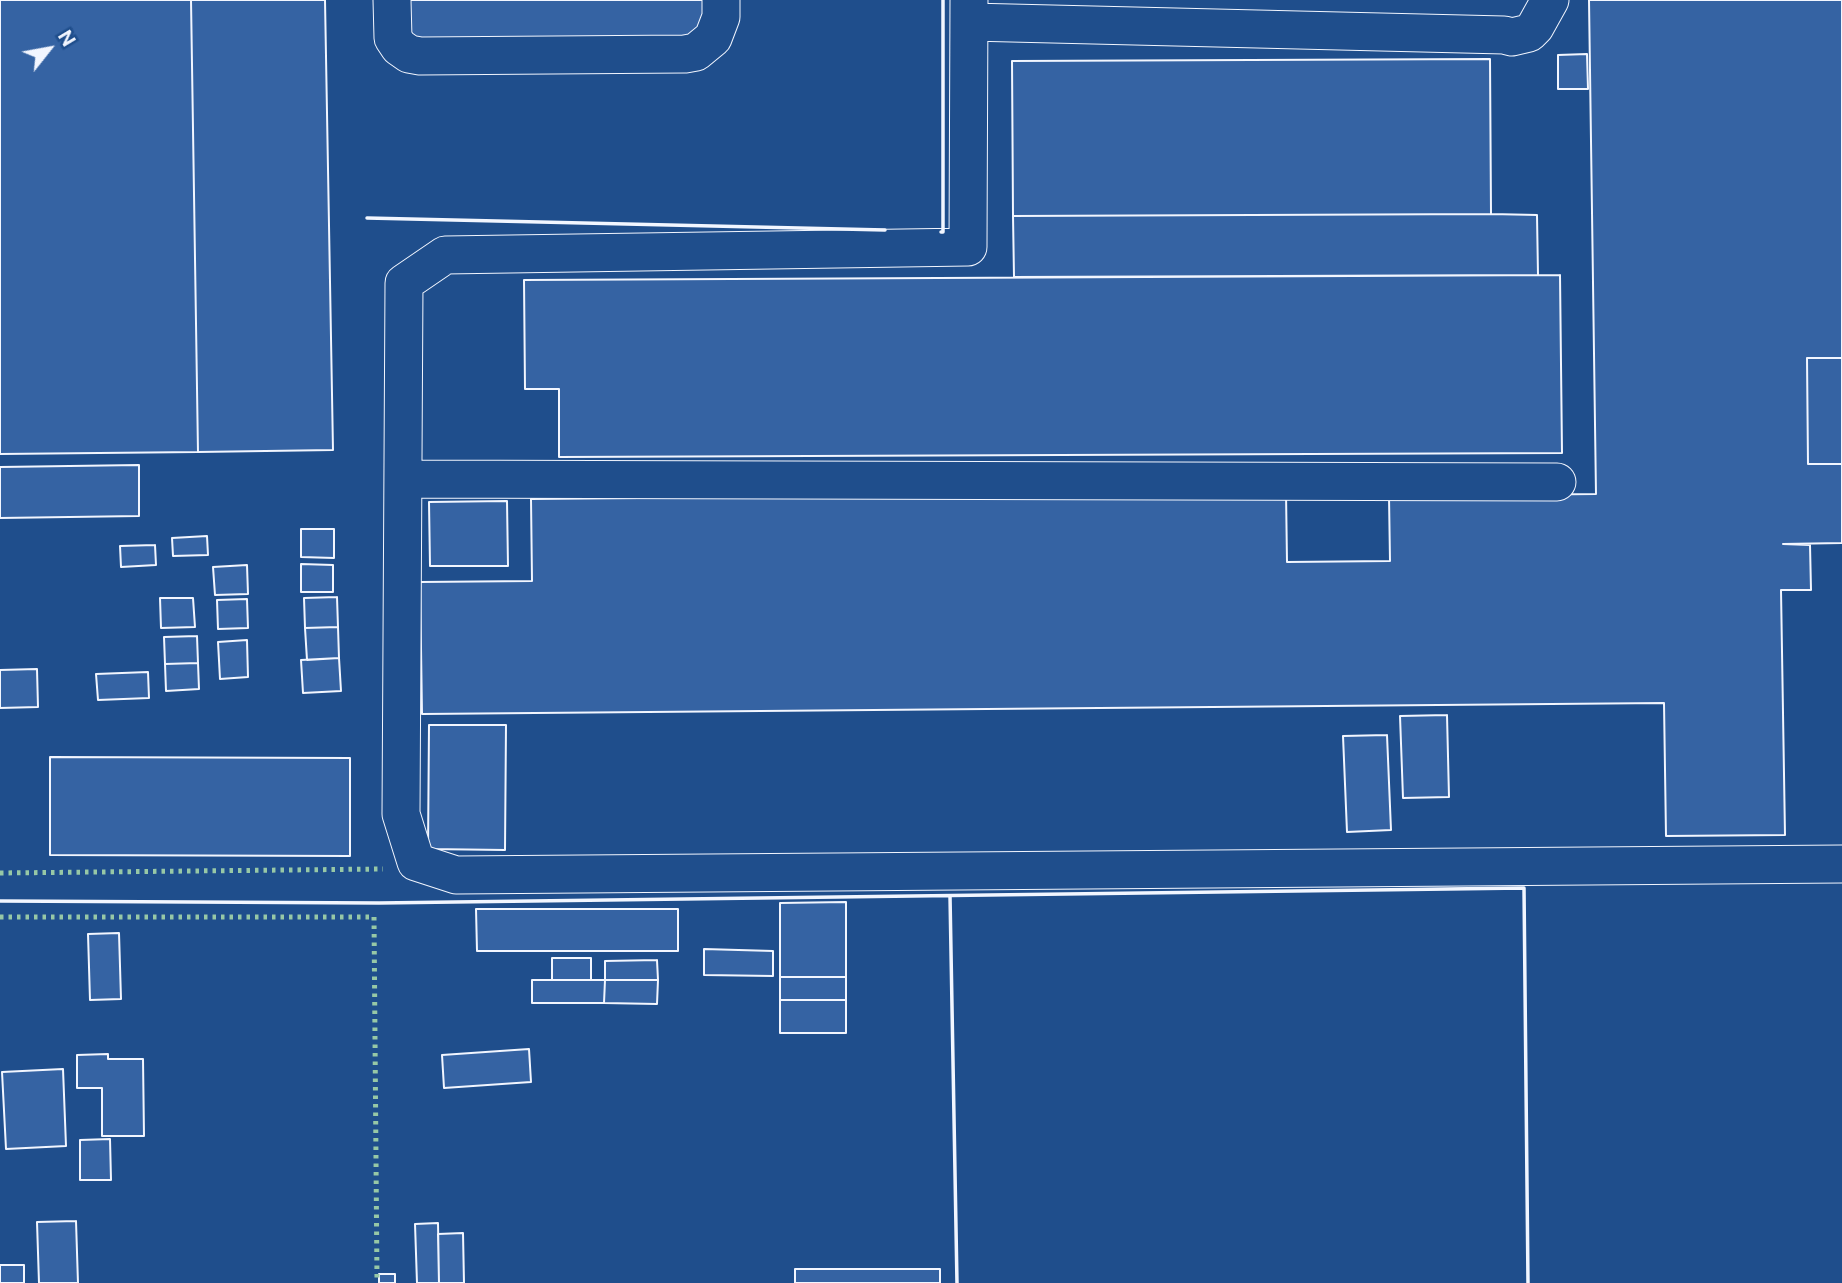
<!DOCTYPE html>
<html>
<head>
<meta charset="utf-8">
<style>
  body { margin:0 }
  #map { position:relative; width:1842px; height:1283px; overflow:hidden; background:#1f4e8c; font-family:"Public Sans",sans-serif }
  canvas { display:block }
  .north { position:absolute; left:14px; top:14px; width:70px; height:70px; -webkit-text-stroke:5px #1f4e8c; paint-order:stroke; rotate:59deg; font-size:19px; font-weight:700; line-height:28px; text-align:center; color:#f2f6ff }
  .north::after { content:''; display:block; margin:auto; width:24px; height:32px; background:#f2f6ff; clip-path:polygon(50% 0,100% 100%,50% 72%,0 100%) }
</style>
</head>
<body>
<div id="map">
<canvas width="1842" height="1283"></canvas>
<div class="north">N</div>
</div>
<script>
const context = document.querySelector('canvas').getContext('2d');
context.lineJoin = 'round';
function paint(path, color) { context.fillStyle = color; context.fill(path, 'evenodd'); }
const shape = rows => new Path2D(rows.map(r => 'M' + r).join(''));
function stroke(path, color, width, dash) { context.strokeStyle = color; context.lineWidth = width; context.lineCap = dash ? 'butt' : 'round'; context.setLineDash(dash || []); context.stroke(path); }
const building = shape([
  [0,0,191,0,198,452,0,454,0,0],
  [191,0,325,0,333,450,198,452,191,0],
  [406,0,705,0,706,39,407,41,406,0],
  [1589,0,1842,0,1842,358,1807,358,1808,464,1842,464,1842,543,1783,544,1810,545,1811,590,1781,590,1785,835,1666,836,1664,703,422,714,420,582,532,581,531,499,1286,492,1287,562,1390,561,1389,496,1596,494,1589,0],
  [1587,54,1588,89,1558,89,1558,55,1587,54],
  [1490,59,1491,214,1013,216,1012,61,1490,59],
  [1491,214,1537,215,1538,275,1014,277,1013,216,1491,214],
  [1560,275,1562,453,559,457,559,389,525,389,524,280,1560,275],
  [1807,358,1842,358,1842,464,1808,464,1807,358],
  [139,465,139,516,0,518,0,467,139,465],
  [507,501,508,566,430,566,429,502,507,501],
  [301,529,334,529,334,558,301,557,301,529],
  [207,536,208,555,173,556,172,538,207,536],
  [155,545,156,565,121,567,120,546,155,545],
  [301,564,333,565,333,592,301,592,301,564],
  [247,565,248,594,215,595,213,567,247,565],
  [337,597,338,627,305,628,304,598,337,597],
  [160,598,193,598,195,627,161,628,160,598],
  [247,599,248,628,218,629,217,600,247,599],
  [338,627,339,658,307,660,305,628,338,627],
  [197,636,198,663,165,664,164,637,197,636],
  [247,640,248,677,220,679,218,642,247,640],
  [339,658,341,691,303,693,301,660,339,658],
  [198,663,199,689,166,691,165,664,198,663],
  [37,669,38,707,0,708,0,670,37,669],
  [148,672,149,698,98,700,96,674,148,672],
  [1447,715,1449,797,1403,798,1400,716,1447,715],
  [429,725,506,725,505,850,428,849,429,725],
  [1387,735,1391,830,1347,832,1343,736,1387,735],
  [50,757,350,758,350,856,50,855,50,757],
  [846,902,846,977,780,977,780,903,846,902],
  [476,909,678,909,678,951,477,951,476,909],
  [119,933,121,999,90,1000,88,934,119,933],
  [704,949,773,951,773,976,704,975,704,949],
  [552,958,591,958,591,980,552,980,552,958],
  [657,960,658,980,605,980,605,961,657,960],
  [780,977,846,977,846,1000,780,1000,780,977],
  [532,980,605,980,604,1003,532,1003,532,980],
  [605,980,658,980,657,1004,604,1003,605,980],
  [780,1000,846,1000,846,1033,780,1033,780,1000],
  [529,1049,531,1082,444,1088,442,1055,529,1049],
  [108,1054,108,1059,143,1059,144,1136,102,1136,102,1088,77,1088,77,1055,108,1054],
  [63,1069,66,1146,6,1149,2,1072,63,1069],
  [110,1139,111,1180,80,1180,80,1140,110,1139],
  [76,1221,78,1283,39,1283,37,1222,76,1221],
  [438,1223,439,1283,417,1283,415,1224,438,1223],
  [463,1233,464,1283,439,1283,438,1234,463,1233],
  [0,1265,24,1265,24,1283,0,1283,0,1265],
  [795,1269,940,1269,940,1283,795,1283,795,1269],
  [379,1274,395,1274,395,1283,379,1283,379,1274]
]);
const minor = shape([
  [392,0,393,38,399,47,409,54,420,56,685,54,696,52,713,38,721,17,721,0],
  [969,0,968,247,445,255,404,283,401,814,416,862,456,875,1842,864],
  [970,22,1504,35,1512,37,1529,33,1535,27,1550,0],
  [403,479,1557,482]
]);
const hedge = shape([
  [0,873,383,869],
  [0,917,374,917,377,1280]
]);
const wall = shape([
  [367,218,885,230],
  [941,232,943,232,943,0],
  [950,896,957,1283],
  [0,901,379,903,1524,888,1528,1283]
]);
paint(building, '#3563a3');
stroke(building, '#f2f6ff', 2);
stroke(minor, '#f2f6ff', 39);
stroke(minor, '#1f4e8c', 37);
stroke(hedge, '#97c8a6', 5, [3.5, 5]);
stroke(wall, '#f2f6ff', 3.5);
</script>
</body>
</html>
